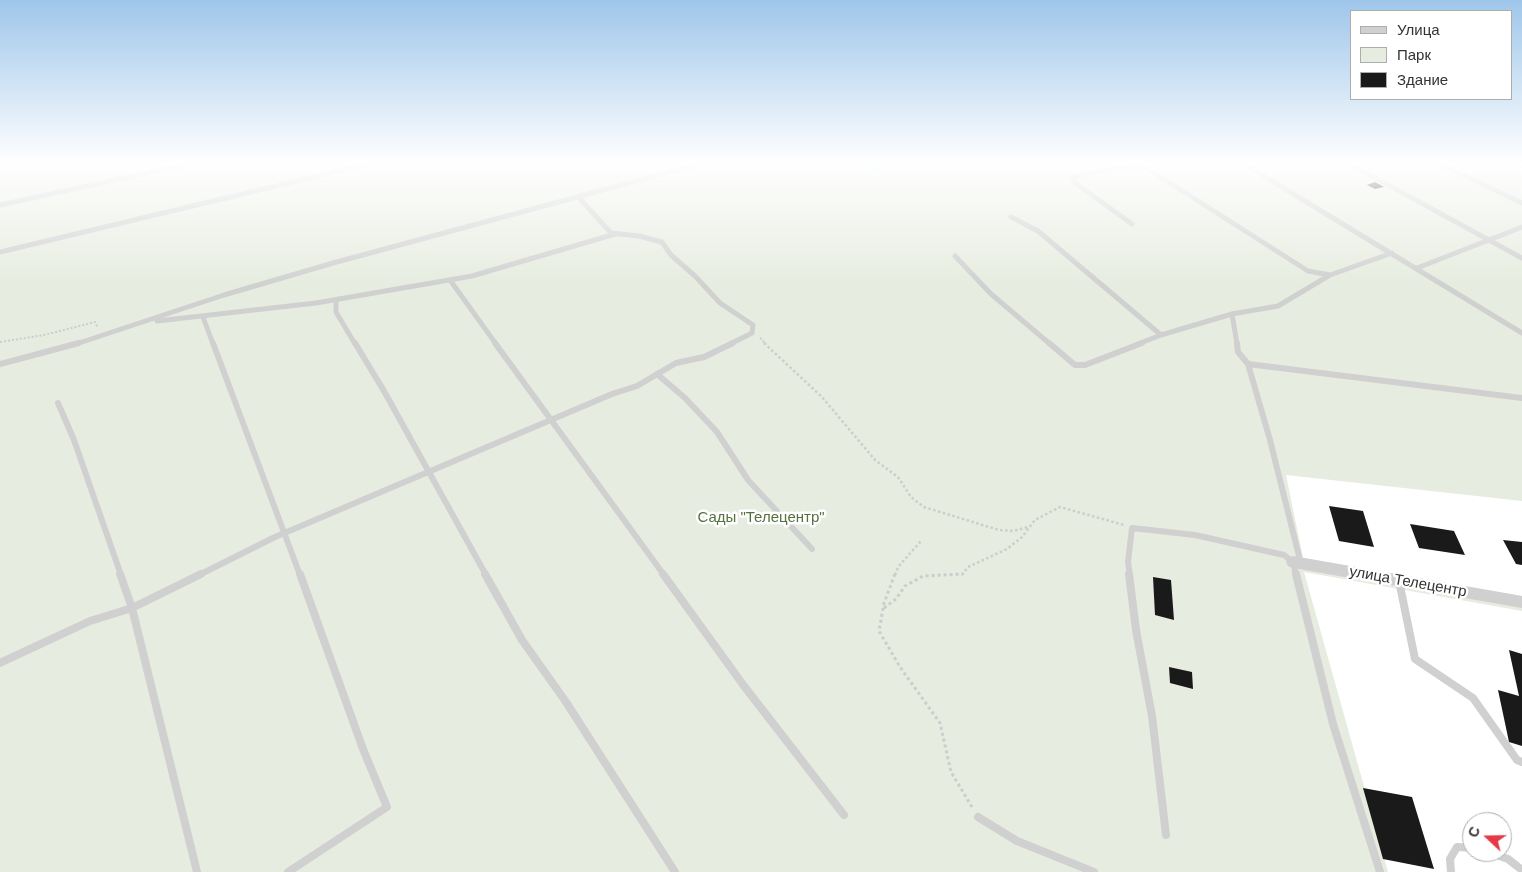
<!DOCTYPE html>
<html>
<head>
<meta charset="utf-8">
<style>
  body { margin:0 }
  #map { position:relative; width:1522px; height:872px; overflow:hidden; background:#fff; font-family:Helvetica,sans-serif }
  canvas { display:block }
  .legend { position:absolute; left:1350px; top:10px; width:162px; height:90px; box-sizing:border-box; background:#fff; border:1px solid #adadad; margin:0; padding:6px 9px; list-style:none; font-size:15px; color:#333 }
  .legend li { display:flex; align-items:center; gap:10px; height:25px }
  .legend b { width:25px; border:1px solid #adadad }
  .north { position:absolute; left:1462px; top:812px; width:50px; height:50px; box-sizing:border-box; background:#fff; border:1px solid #adadad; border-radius:50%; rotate:291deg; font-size:14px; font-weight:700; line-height:20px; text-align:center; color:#333 }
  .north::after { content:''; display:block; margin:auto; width:18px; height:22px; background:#e63946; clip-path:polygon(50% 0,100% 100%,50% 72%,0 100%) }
</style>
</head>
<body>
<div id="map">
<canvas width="1522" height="872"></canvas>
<ul class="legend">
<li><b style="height:6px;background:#d0d0d0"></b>Улица</li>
<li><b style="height:14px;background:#e6ecdf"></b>Парк</li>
<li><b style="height:14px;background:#1a1a1a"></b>Здание</li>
</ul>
<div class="north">С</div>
</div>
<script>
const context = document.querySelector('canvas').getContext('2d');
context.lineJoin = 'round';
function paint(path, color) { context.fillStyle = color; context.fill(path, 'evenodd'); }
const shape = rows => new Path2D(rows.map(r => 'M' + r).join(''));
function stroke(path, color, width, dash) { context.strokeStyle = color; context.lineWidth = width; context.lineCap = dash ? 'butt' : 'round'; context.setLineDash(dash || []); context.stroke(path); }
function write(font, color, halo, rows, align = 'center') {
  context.font = font + ' Helvetica,sans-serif'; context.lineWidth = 5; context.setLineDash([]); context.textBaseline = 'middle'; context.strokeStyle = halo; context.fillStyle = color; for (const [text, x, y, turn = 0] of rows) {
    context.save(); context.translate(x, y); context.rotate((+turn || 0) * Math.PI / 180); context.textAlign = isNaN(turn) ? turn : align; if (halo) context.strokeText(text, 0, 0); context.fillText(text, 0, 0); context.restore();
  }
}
const green = shape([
  [0,164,1522,164,1522,501,1286,475,1303,558,1522,596,1522,611,1304,572,1388,872,0,872]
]);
const water = shape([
  [860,164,885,164,870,176,859,177,857,168]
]);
const building = shape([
  [1375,182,1384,187,1375,189,1367,185],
  [1329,506,1363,511,1374,547,1339,541],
  [1410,524,1454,531,1465,555,1419,548],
  [1503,540,1522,542,1522,565,1516,564],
  [1153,577,1171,580,1174,620,1155,615],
  [1509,650,1522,654,1522,746,1509,742,1498,690,1519,696],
  [1169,667,1192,672,1193,689,1170,683],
  [1363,788,1412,797,1434,869,1383,859]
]);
const pathFar2 = shape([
  [760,338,766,344],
  [0,342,44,335,95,322,98,328]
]);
const pathFar1 = shape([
  [764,343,822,397,875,460,898,477,911,497,924,507,999,530,1013,531,1028,527],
  [895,575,898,567,921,541],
  [962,575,968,567,1007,549,1022,537,1035,520,1060,507,1124,525]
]);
const path = shape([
  [895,574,884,603,879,631,900,667,940,723,951,772,972,807],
  [884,608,896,599,905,586,923,576,963,574]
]);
const serviceFar2 = shape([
  [0,164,2,164],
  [1244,164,1522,333],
  [1350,164,1522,258],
  [1440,164,1522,203],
  [581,195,581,200,611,233,639,236,662,242,671,255,695,276,720,303,753,325,752,333,730,344],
  [0,205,188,164],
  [1011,217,1038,231,1161,335],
  [1132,224,1075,183,1073,178,1079,175,1138,165,1148,169,1308,271,1330,275],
  [0,252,368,164],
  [955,256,991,294,1050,344],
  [1417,268,1522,227],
  [450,280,496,344],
  [336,300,336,312,355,344],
  [1232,314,1237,344],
  [203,317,213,344],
  [157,321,316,303,472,276,615,234],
  [76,344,224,295,333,263,699,164],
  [1138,344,1161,335,1232,314,1278,306,1330,275,1392,253]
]);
const serviceFar1 = shape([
  [213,343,300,575],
  [355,343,384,391,486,575],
  [495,343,664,575],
  [1049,343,1075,365,1085,365,1142,343],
  [1237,343,1238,352,1248,364],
  [0,364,79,343],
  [657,374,685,398,717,432,748,480,812,549],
  [58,403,74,440,121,575],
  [1301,564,1270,440,1248,364,1522,398],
  [199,575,275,537,612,394,637,386,676,363,704,357,733,343],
  [1130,575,1128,562,1132,528,1195,535,1284,555,1293,562,1296,575]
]);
const service = shape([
  [120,574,132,608,197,872],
  [485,574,522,640,566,702,675,872],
  [663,574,744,686,844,815],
  [1129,574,1136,630,1152,716,1166,835],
  [1296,574,1333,724,1380,872],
  [1399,581,1415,659,1473,698,1517,760,1522,762],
  [0,663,90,621,132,608,201,574],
  [978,817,1017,841,1094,872],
  [1488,852,1508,859,1522,870],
  [288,872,387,807,363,749,300,574],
  [1451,872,1450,859,1457,847,1472,848]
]);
const minor = shape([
  [1293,556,1522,596,1522,608,1293,568,1288,566,1286,562,1288,558,1293,556]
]);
const parkNames = [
  ["Сады \"Телецентр\"",761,518]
];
const streetNames = [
  ["улица Телецентр",1408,582,10]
];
paint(green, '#e6ecdf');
paint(water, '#cfe2ee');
paint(building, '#1a1a1a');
stroke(pathFar2, '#cdcdcd', 2, [2, 2]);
stroke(pathFar1, '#cdcdcd', 2.5, [2.5, 2.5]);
stroke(path, '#cdcdcd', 3, [3, 3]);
stroke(serviceFar2, '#d0d0d0', 5);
stroke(serviceFar1, '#d0d0d0', 6);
stroke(service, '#d0d0d0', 8);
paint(minor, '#d0d0d0');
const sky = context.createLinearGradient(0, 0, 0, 286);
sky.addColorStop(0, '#9ec6ea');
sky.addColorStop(0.57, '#fff');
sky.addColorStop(1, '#ffffff00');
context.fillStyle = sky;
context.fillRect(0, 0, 1522, 286);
write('15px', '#56703f', '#fff', parkNames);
write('15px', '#333', '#fff', streetNames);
</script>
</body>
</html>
